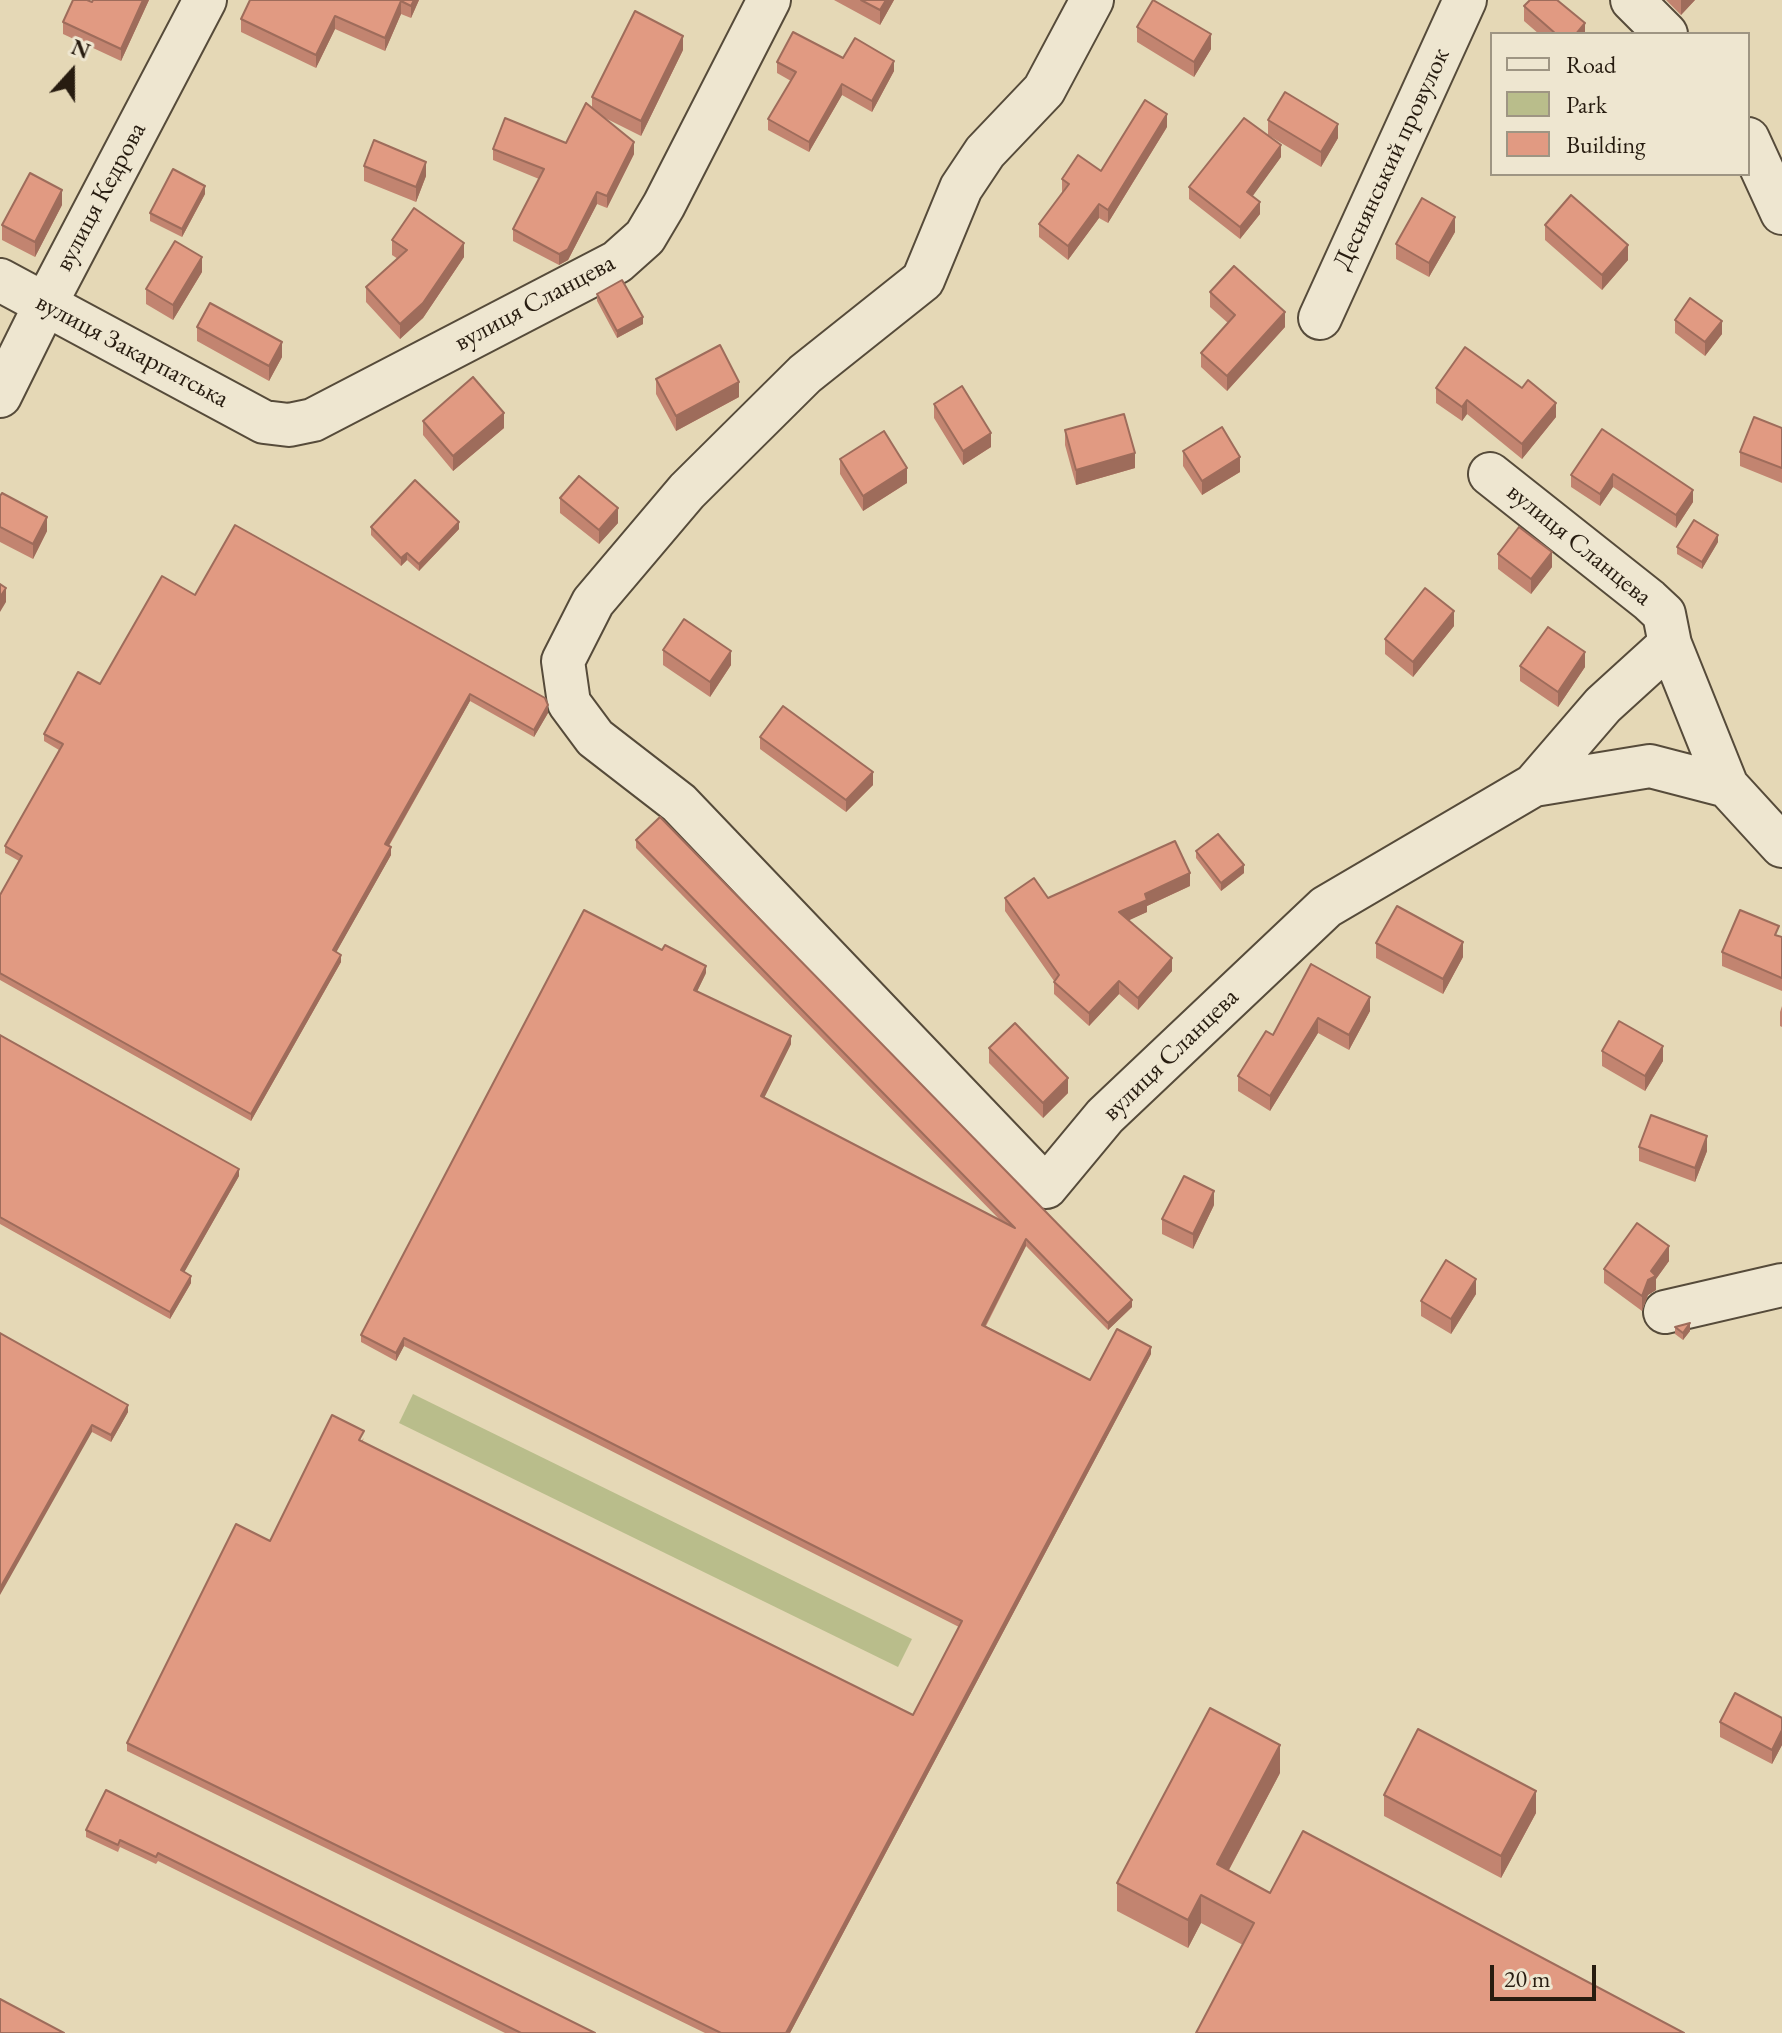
<!DOCTYPE html>
<html>
<head>
<meta charset="utf-8">
<style>
  body { margin:0 }
  #map { position:relative; width:1782px; height:2033px; overflow:hidden; background:#e5d8b6; font-family:"EB Garamond",serif }
  canvas { display:block }
  .legend { position:absolute; left:1490px; top:32px; width:260px; height:144px; box-sizing:border-box; background:#eee6d0; border:2px solid #9e9583; margin:0; padding:10px 14px; list-style:none; font-size:24px; color:#271c10 }
  .legend li { display:flex; align-items:center; gap:16px; height:40px }
  .legend b { width:40px; border:2px solid #9e9583 }
  .north { position:absolute; left:32px; top:32px; width:80px; height:80px; -webkit-text-stroke:6px #eee6d0; paint-order:stroke; rotate:21deg; font-size:22px; font-weight:700; line-height:32px; text-align:center; color:#271c10 }
  .north::after { content:''; display:block; margin:auto; width:28px; height:36px; background:#271c10; clip-path:polygon(50% 0,100% 100%,50% 72%,0 100%) }
  .scale { position:absolute; left:1490px; top:1965px; width:106px; height:36px; box-sizing:border-box; border:4px solid #271c10; border-top:0; padding-left:10px; font-size:24px; line-height:28px; white-space:nowrap; color:#271c10; -webkit-text-stroke:6px #eee6d0; paint-order:stroke }
</style>
</head>
<body>
<div id="map">
<canvas width="1782" height="2033"></canvas>
<ul class="legend">
<li><b style="height:10px;background:#eee6d0"></b>Road</li>
<li><b style="height:22px;background:#b9bd8b"></b>Park</li>
<li><b style="height:22px;background:#e19a82"></b>Building</li>
</ul>
<div class="north">N</div>
<div class="scale">20 m</div>
</div>
<script>
const context = document.querySelector('canvas').getContext('2d');
context.lineJoin = 'round';
function paint(path, color) { context.fillStyle = color; context.fill(path, 'evenodd'); }
const shape = rows => new Path2D(rows.map(r => 'M' + r).join(''));
function stroke(path, color, width, dash) { context.strokeStyle = color; context.lineWidth = width; context.lineCap = dash ? 'butt' : 'round'; context.setLineDash(dash || []); context.stroke(path); }
function write(font, color, halo, rows, align = 'center') {
  context.font = font + ' "EB Garamond",serif'; context.lineWidth = 6; context.setLineDash([]); context.textBaseline = 'middle'; context.strokeStyle = halo; context.fillStyle = color; for (const [text, x, y, turn = 0] of rows) {
    context.save(); context.translate(x, y); context.rotate((+turn || 0) * Math.PI / 180); context.textAlign = isNaN(turn) ? turn : align; if (halo) context.strokeText(text, 0, 0); context.fillText(text, 0, 0); context.restore();
  }
}
const green = shape([
  [413,1394,912,1639,898,1667,399,1423]
]);
const minor = shape([
  [1092,0,1044,90,985,152,961,188,923,280,805,374,687,491,593,602,563,661,569,703,595,738,679,803,1046,1187,1105,1116,1326,907,1534,785,1603,705,1670,644,1664,614,1649,600,1490,474],
  [1632,0,1666,34],
  [1748,139,1782,213],
  [0,280,264,422,289,425,313,420,617,262,645,237,664,205,769,0],
  [1320,318,1465,0],
  [0,396,45,305,205,0],
  [1670,644,1727,786,1782,846],
  [1534,785,1650,766,1727,786],
  [1665,1312,1782,1285]
]);
const wall = shape([
  [93,0,149,0,121,61,63,34,63,22,92,2],
  [250,0,419,0,411,18,401,14,385,51,335,29,316,68,241,32,241,19],
  [834,0,894,0,880,25],
  [1666,0,1695,0,1681,15],
  [1524,6,1585,34,1539,34,1524,21],
  [1137,27,1211,49,1194,77,1137,42],
  [683,50,641,136,603,117,634,154,607,208,597,204,568,260,559,265,513,241,513,229,539,179,493,160,493,149,566,143,592,108,592,97],
  [843,58,894,71,872,112,842,95,809,152,768,130,768,119,791,81,777,73,777,62],
  [1268,120,1338,138,1321,167,1268,135],
  [1167,127,1108,223,1099,218,1068,260,1039,237,1039,224,1062,193,1062,179,1101,171],
  [1281,157,1252,196,1260,214,1240,239,1189,199,1189,187],
  [364,166,426,176,416,202,364,181],
  [205,194,182,237,150,221,150,213],
  [62,205,35,257,2,240,2,225],
  [1545,225,1628,260,1602,290,1545,240],
  [1455,232,1429,277,1396,259,1396,244],
  [392,240,464,257,423,318,400,339,366,302,366,287,398,259,392,255],
  [202,272,173,320,146,304,146,289],
  [1210,292,1285,327,1227,391,1201,367,1201,353,1228,323,1210,307],
  [597,294,643,324,617,338,597,301],
  [1675,320,1722,334,1705,356,1675,333],
  [197,327,282,357,269,381,197,341],
  [656,379,739,397,676,431,656,394],
  [1436,388,1556,417,1522,459,1467,414,1462,421,1436,403],
  [934,404,991,447,963,465,934,418],
  [423,421,504,428,453,471,423,435],
  [1782,428,1782,483,1740,466,1740,452],
  [1602,429,1693,502,1676,528,1613,487,1600,506,1571,487,1571,475],
  [1065,430,1135,468,1076,485,1065,445],
  [1183,451,1240,472,1202,495,1183,466],
  [840,459,907,483,863,511,840,474],
  [0,496,47,531,33,559,0,542],
  [560,498,618,523,599,544,560,513],
  [371,527,459,529,419,571,407,560,401,566,371,535],
  [1718,542,1702,569,1677,554,1677,547],
  [1498,554,1552,567,1531,594,1498,569],
  [195,595,548,713,534,737,470,701,389,846,391,855,336,952,341,962,251,1121,0,980,0,895,19,861,5,853,5,846,59,750,44,741,44,734,100,684],
  [1454,626,1413,677,1385,654,1385,639],
  [663,650,731,665,710,697,663,665],
  [1520,666,1585,667,1558,707,1520,681],
  [760,737,873,785,846,812,760,749],
  [636,840,1132,1307,1108,1330,1026,1246,986,1326,1090,1380,1151,1354,790,2033,705,2033,127,1751,127,1743,270,1541,364,1438,362,1442,913,1715,959,1627,404,1346,396,1361,361,1342,361,1335,706,973,697,991,791,1044,764,1098,1000,1220,636,848],
  [1196,851,1244,873,1221,891,1196,858],
  [1190,886,1147,906,1147,912,1128,920,1172,971,1138,1010,1119,994,1089,1026,1054,994,1054,981,1005,911,1005,898,1048,898],
  [1779,936,1782,937,1782,991,1722,966,1722,952],
  [1376,943,1463,957,1443,994,1376,958],
  [1311,964,1370,1011,1349,1050,1318,1033,1270,1111,1238,1091,1238,1076,1273,1035],
  [1782,1006,1782,1027,1780,1026,1780,1012],
  [0,1035,239,1176,184,1272,191,1283,170,1319,0,1224],
  [989,1048,1068,1093,1043,1118,989,1063],
  [1602,1051,1663,1061,1645,1091,1602,1066],
  [1639,1147,1707,1151,1695,1182,1639,1161],
  [1214,1205,1193,1249,1162,1234,1162,1219],
  [1669,1261,1656,1279,1656,1290,1648,1295,1642,1311,1604,1283,1604,1269],
  [1476,1294,1451,1334,1421,1316,1421,1301],
  [1675,1327,1690,1331,1683,1340,1675,1334],
  [0,1333,128,1412,111,1442,92,1432],
  [1782,1718,1782,1745,1772,1764,1720,1737,1720,1722],
  [1280,1773,1229,1870,1270,1893,1243,1945,1201,1923,1188,1948,1117,1911,1117,1883],
  [106,1790,595,2033,505,2033,158,1861,156,1864,120,1847,118,1852,86,1837,86,1830],
  [1384,1795,1536,1813,1501,1878,1384,1816]
]);
const shadedWall = shape([
  [143,0,149,0,121,61,121,49],
  [414,0,419,0,411,18,411,6],
  [886,0,894,0,880,25,880,10],
  [1681,0,1695,0,1681,15],
  [401,1,401,14,385,51,385,38],
  [335,16,335,29,316,68,316,55],
  [1585,23,1585,34,1576,34],
  [1211,34,1211,49,1194,77,1194,62],
  [683,36,683,50,641,136,641,121],
  [894,61,894,71,872,112,872,101],
  [842,84,842,95,809,152,809,142],
  [1167,114,1167,127,1108,223,1108,210],
  [1338,124,1338,138,1321,167,1321,152],
  [634,142,634,154,607,208,607,196],
  [1281,145,1281,157,1247,204,1247,192],
  [426,162,426,176,416,202,416,187],
  [205,186,205,194,182,237,182,229],
  [62,190,62,205,35,257,35,242],
  [597,192,597,204,568,260,559,265,559,254],
  [1260,202,1260,214,1240,239,1240,227],
  [1099,204,1099,218,1068,260,1068,246],
  [1455,217,1455,232,1429,277,1429,263],
  [464,243,464,257,423,318,400,339,400,324],
  [1628,245,1628,260,1602,290,1602,275],
  [202,257,202,272,173,320,173,305],
  [1285,312,1285,327,1227,391,1227,376],
  [643,317,643,324,617,338,617,331],
  [1722,321,1722,334,1705,356,1705,342],
  [282,342,282,357,269,381,269,366],
  [739,382,739,397,676,431,676,416],
  [1467,400,1467,414,1462,421,1462,407],
  [1556,403,1556,417,1522,459,1522,444],
  [504,413,504,428,453,471,453,456],
  [991,433,991,447,963,465,963,451],
  [1135,453,1135,468,1076,485,1076,470],
  [1240,457,1240,472,1202,495,1202,481],
  [907,468,907,483,863,511,863,496],
  [1613,474,1613,487,1600,506,1600,494],
  [1693,490,1693,502,1676,528,1676,515],
  [618,508,618,523,599,544,599,530],
  [47,517,47,531,33,559,33,544],
  [459,522,459,529,419,571,419,564],
  [1718,535,1718,542,1702,569,1702,562],
  [1552,552,1552,567,1531,594,1531,579],
  [407,553,407,560,401,566,401,558],
  [6,588,6,602,0,612,0,597],
  [1454,611,1454,626,1413,677,1413,662],
  [731,651,731,665,710,697,710,682],
  [1585,652,1585,667,1558,707,1558,692],
  [470,694,470,701,385,852,385,844],
  [548,705,548,713,534,737,534,730],
  [873,772,873,785,846,812,846,800],
  [391,847,391,855,333,958,333,950],
  [1244,865,1244,873,1221,891,1221,883],
  [1190,873,1190,886,1147,906,1147,912,1119,925,1119,912,1145,894],
  [1463,942,1463,957,1443,994,1443,979],
  [341,955,341,962,251,1121,251,1114],
  [1172,958,1172,971,1138,1010,1138,998],
  [706,966,706,973,694,998,694,990],
  [1119,981,1119,994,1089,1026,1089,1013],
  [1370,997,1370,1011,1349,1050,1349,1035],
  [1318,1018,1318,1033,1270,1111,1270,1096],
  [791,1036,791,1044,761,1104,761,1096],
  [1663,1046,1663,1061,1645,1091,1645,1076],
  [1068,1078,1068,1093,1043,1118,1043,1103],
  [1707,1136,1707,1151,1695,1182,1695,1168],
  [239,1169,239,1176,181,1278,181,1270],
  [1214,1191,1214,1205,1193,1249,1193,1234],
  [1026,1239,1026,1246,982,1332,982,1325],
  [1669,1246,1669,1261,1656,1279,1656,1290,1648,1295,1642,1311,1642,1296,1651,1271],
  [191,1276,191,1283,170,1319,170,1312],
  [1476,1279,1476,1294,1451,1334,1451,1319],
  [1132,1300,1132,1307,1108,1330,1108,1323],
  [1690,1323,1690,1331,1683,1340,1683,1333],
  [404,1338,404,1346,396,1361,396,1353],
  [1151,1347,1151,1354,790,2033,786,2033],
  [128,1405,128,1412,111,1442,111,1435],
  [92,1425,92,1432,0,1595,0,1588],
  [1782,1730,1782,1745,1772,1764,1772,1750],
  [1280,1745,1280,1773,1217,1892,1217,1864],
  [1536,1791,1536,1813,1501,1878,1501,1856],
  [1201,1895,1201,1923,1188,1948,1188,1920]
]);
const building = shape([
  [73,0,87,0,92,2,93,0,143,0,121,49,63,22,73,0],
  [250,0,414,0,411,6,401,1,385,38,335,16,316,55,241,19,250,0],
  [861,0,886,0,880,10,861,0],
  [1153,0,1211,34,1194,62,1137,27,1153,0],
  [1530,0,1557,0,1585,23,1576,34,1556,34,1524,6,1530,0],
  [635,11,683,36,641,121,592,97,635,11],
  [793,32,843,58,855,38,894,61,872,101,842,84,809,142,768,119,796,72,777,62,793,32],
  [1285,92,1338,124,1321,152,1268,120,1285,92],
  [1145,100,1167,114,1108,210,1099,204,1068,246,1039,224,1069,184,1062,179,1078,155,1101,171,1145,100],
  [586,103,634,142,607,196,597,192,568,249,559,254,513,229,544,169,493,149,505,118,566,143,586,103],
  [1244,118,1281,145,1247,192,1260,202,1240,227,1189,187,1244,118],
  [374,140,426,162,416,187,364,166,374,140],
  [173,169,205,186,182,229,150,213,173,169],
  [30,173,62,190,35,242,2,225,30,173],
  [1571,195,1628,245,1602,275,1545,225,1571,195],
  [1422,198,1455,217,1429,263,1396,244,1422,198],
  [414,208,464,243,423,303,400,324,366,287,407,250,392,240,414,208],
  [175,241,202,257,173,305,146,289,175,241],
  [1234,266,1285,312,1227,376,1201,353,1235,315,1210,292,1234,266],
  [622,280,643,317,617,331,597,294,622,280],
  [1690,298,1722,321,1705,342,1675,320,1690,298],
  [210,303,282,342,269,366,197,327,210,303],
  [720,345,739,382,676,416,656,379,720,345],
  [1465,347,1522,388,1528,380,1556,403,1522,444,1467,400,1462,407,1436,388,1465,347],
  [473,377,504,413,453,456,423,421,473,377],
  [962,386,991,433,963,451,934,404,962,386],
  [1124,414,1135,453,1076,470,1065,430,1124,414],
  [1754,417,1782,428,1782,468,1740,452,1754,417],
  [1222,427,1240,457,1202,481,1183,451,1222,427],
  [1602,429,1693,490,1676,515,1613,474,1600,494,1571,475,1602,429],
  [884,431,907,468,863,496,840,459,884,431],
  [579,476,618,508,599,530,560,498,579,476],
  [415,480,459,522,419,564,407,553,401,558,371,527,415,480],
  [2,493,47,517,33,544,0,527,0,496,2,493],
  [1694,520,1718,535,1702,562,1677,547,1694,520],
  [235,525,545,698,548,705,534,730,470,694,385,844,391,847,333,950,341,955,251,1114,0,973,0,895,22,856,5,846,63,744,44,734,78,672,100,684,162,576,195,595,235,525],
  [1519,527,1552,552,1531,579,1498,554,1519,527],
  [0,584,6,588,0,597,0,584],
  [1425,588,1454,611,1413,662,1385,639,1425,588],
  [684,619,731,651,710,682,663,650,684,619],
  [1548,627,1585,652,1558,692,1520,666,1548,627],
  [783,706,873,772,846,800,760,737,783,706],
  [660,817,1132,1300,1108,1323,1026,1239,982,1325,1090,1380,1117,1329,1151,1347,786,2033,721,2033,127,1743,236,1524,270,1541,332,1415,364,1431,359,1440,913,1715,962,1621,404,1338,396,1353,361,1335,584,910,662,950,665,945,706,966,694,990,791,1036,761,1096,1015,1228,636,840,660,817],
  [1218,834,1244,865,1221,883,1196,851,1218,834],
  [1175,841,1190,873,1145,894,1147,900,1119,912,1172,958,1138,998,1119,981,1089,1013,1054,982,1059,975,1005,898,1034,878,1048,898,1175,841],
  [1397,906,1463,942,1443,979,1376,943,1397,906],
  [1740,910,1779,926,1775,935,1782,937,1782,978,1722,952,1740,910],
  [1311,964,1370,997,1349,1035,1318,1018,1270,1096,1238,1076,1266,1031,1273,1035,1311,964],
  [1619,1021,1663,1046,1645,1076,1602,1051,1619,1021],
  [1015,1023,1068,1078,1043,1103,989,1048,1015,1023],
  [0,1035,239,1169,181,1270,191,1276,170,1312,0,1217,0,1035],
  [1651,1115,1707,1136,1695,1168,1639,1147,1651,1115],
  [1184,1176,1214,1191,1193,1234,1162,1219,1184,1176],
  [1637,1223,1669,1246,1651,1271,1656,1276,1648,1280,1642,1296,1604,1269,1637,1223],
  [1446,1260,1476,1279,1451,1319,1421,1301,1446,1260],
  [1690,1323,1683,1333,1675,1327,1690,1323],
  [0,1333,128,1405,111,1435,92,1425,0,1588,0,1333],
  [1735,1693,1782,1718,1782,1730,1772,1750,1720,1722,1735,1693],
  [1210,1708,1280,1745,1217,1864,1270,1893,1303,1831,1684,2033,1196,2033,1254,1923,1201,1895,1188,1920,1117,1883,1210,1708],
  [1418,1729,1536,1791,1501,1856,1384,1795,1418,1729],
  [106,1790,595,2033,521,2033,158,1853,156,1857,120,1840,118,1845,86,1830,106,1790],
  [0,1999,64,2033,0,2033,0,1999]
]);
const streetNames = [
  ["Деснянський провулок",1392,159,-65],
  ["вулиця Кедрова",101,197,-62],
  ["вулиця Сланцева",535,303,-28],
  ["вулиця Закарпатська",132,351,28],
  ["вулиця Сланцева",1579,545,39],
  ["вулиця Сланцева",1171,1055,-44]
];
paint(green, '#b9bd8b');
stroke(minor, '#564b3a', 46);
stroke(minor, '#eee6d0', 42);
paint(wall, '#c28470');
paint(shadedWall, '#9e6c5b');
paint(building, '#e19a82');
stroke(building, '#9e6c5b', 2);
write('26px', '#271c10', '#eee6d0', streetNames);
</script>
</body>
</html>
